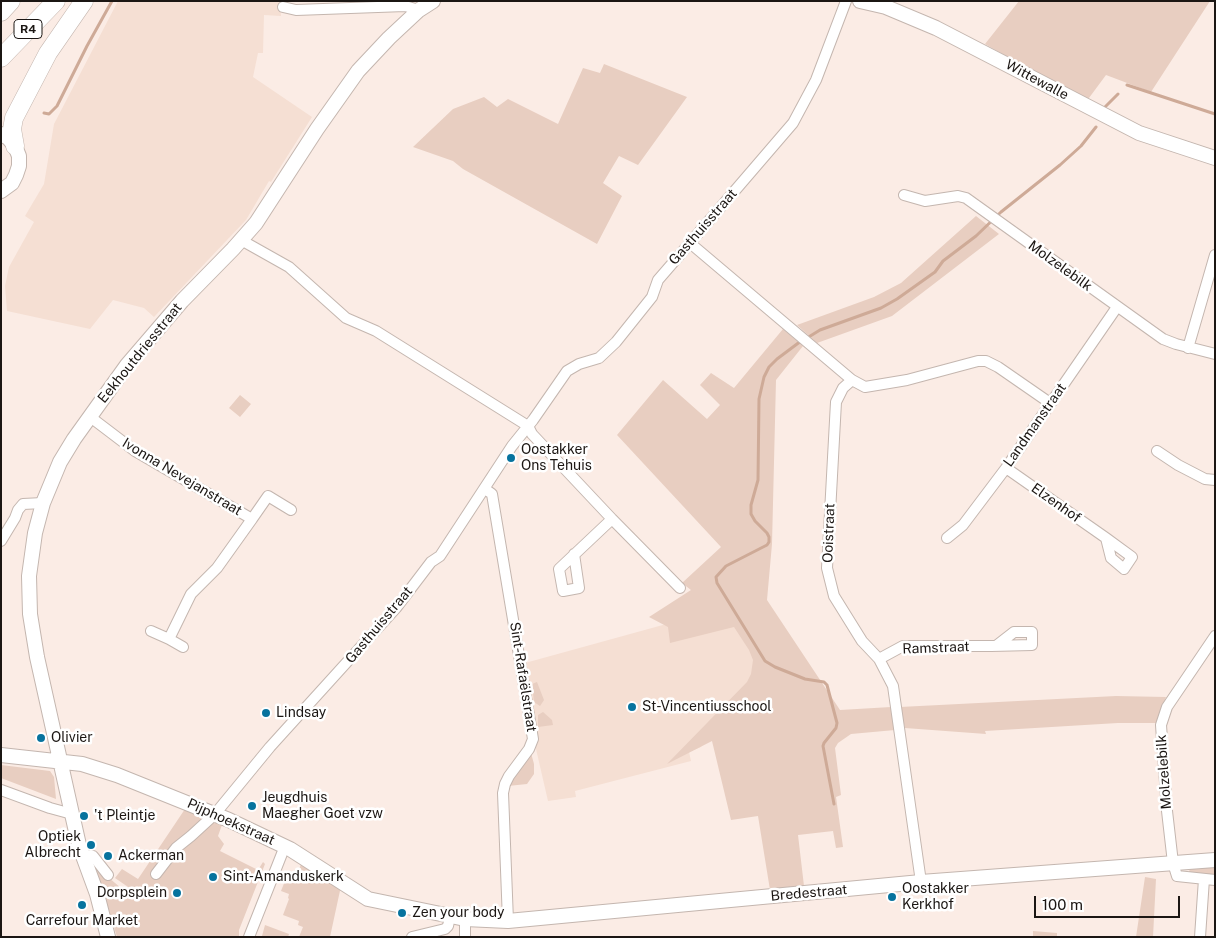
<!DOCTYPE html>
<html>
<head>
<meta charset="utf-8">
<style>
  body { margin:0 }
  #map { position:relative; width:1216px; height:938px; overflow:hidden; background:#fbece5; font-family:"Public Sans",sans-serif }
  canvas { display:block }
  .frame { position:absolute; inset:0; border:2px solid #1b1613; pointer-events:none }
  .scale { position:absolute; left:1034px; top:896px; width:146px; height:22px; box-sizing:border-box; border:2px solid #1b1613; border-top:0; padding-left:6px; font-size:15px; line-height:18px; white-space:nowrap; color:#1b1613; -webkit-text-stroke:4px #fff; paint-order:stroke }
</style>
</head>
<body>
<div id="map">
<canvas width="1216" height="938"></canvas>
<div class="frame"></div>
<div class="scale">100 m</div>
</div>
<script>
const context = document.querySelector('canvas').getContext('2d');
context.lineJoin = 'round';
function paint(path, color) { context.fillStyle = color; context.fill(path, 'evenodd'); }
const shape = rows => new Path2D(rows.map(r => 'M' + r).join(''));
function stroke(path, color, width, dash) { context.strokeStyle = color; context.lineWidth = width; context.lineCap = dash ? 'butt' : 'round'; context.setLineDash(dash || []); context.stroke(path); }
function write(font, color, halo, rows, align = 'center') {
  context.font = font + ' "Public Sans",sans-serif'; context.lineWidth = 5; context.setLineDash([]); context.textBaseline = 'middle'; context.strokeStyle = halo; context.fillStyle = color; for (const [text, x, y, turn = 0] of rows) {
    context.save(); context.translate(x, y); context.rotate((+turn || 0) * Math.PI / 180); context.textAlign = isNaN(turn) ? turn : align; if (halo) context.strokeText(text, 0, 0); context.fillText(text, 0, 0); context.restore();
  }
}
const built = shape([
  [118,1,280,1,281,16,264,15,263,53,258,53,253,77,312,117,271,182,269,181,246,220,154,317,144,308,113,300,90,329,7,311,5,286,9,267,34,222,25,216,44,184,54,124],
  [728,607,763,664,724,721,701,747,689,752,691,761,575,791,576,797,548,801,536,749,525,663]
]);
const green = shape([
  [1019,1,1210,1,1151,92,1106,75,1086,102,985,44],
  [604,64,687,97,638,165,619,156,603,183,622,196,597,244,463,169,453,161,413,147,453,109,484,97,497,107,508,99,558,124,583,68,600,73],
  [976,216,999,234,892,316,817,343,797,325,874,297,901,283],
  [783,329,803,346,776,380,772,544,767,600,840,710,891,707,895,730,851,734,838,743,835,748,841,795,836,797,843,847,836,848,833,831,798,835,804,886,770,890,758,816,731,820,712,741,667,764,747,682,751,674,753,660,749,650,734,627,670,643,668,627,649,617,691,590,682,583,721,547,617,435,663,380,707,419,720,405,700,385,711,373,734,388],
  [240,395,251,404,240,417,229,408],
  [537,682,544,700,540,706,534,702,532,684],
  [1116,696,1166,697,1156,723,1118,723,985,731,986,734,905,728,900,707],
  [543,712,552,720,553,725,538,727,538,715],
  [531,753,534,764,534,774,527,784,508,786,512,779],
  [1,765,50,771,54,777,56,799,1,778],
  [185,809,223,822,218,836,224,844,220,851,258,870,263,862,265,864,239,930,239,937,117,937,95,866,128,894,131,889,115,878,122,869,138,879],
  [302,862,341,886,330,937,299,937,303,927,298,925,299,921,283,915,289,899,288,898,289,894,281,891,289,871,297,874],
  [1215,867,1215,875,1189,872,1190,868],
  [1145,877,1156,879,1153,937,1136,937],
  [265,925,289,934,288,937,262,936],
  [1033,931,1057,933,1057,937,1033,937]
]);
const stream = shape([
  [1127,85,1215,114],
  [1105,107,1118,94],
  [44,113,49,114,57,106,87,46,112,1],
  [807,338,820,330,881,308,897,299,935,272,943,261,976,236,1001,212,1060,165,1081,146,1096,127],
  [801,341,777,359,769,367,764,377,759,399,758,480,751,505,751,514,755,521,767,533,769,537,769,542,767,545,726,566,716,577,717,583,765,661,775,667,805,679,824,682,827,685,837,723,836,728,824,743,823,746,834,804]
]);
const street = shape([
  [283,7,296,10,405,6,419,10],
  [904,195,925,201,958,196,966,198,1163,339,1176,344,1215,354],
  [241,240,289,267,346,318,376,331,528,426,532,434,612,519,680,588],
  [690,243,852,380,865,387,907,380,978,361,986,361,998,367,1050,403],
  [1188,348,1215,255],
  [852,380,843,388,836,402,827,568,834,596,862,641,879,659,893,686,921,882],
  [89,416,135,451,252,519,217,568,191,594,169,639,151,631],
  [1157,451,1178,465,1205,479,1215,480],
  [1006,468,1106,538,1132,557,1124,569,1111,558,1106,538],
  [485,489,492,494,533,739,529,749,509,776,505,784,503,793,508,921],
  [252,519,268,496,291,510],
  [947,538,963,525,1006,468,1117,307],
  [1,541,15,518,18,510,23,504,43,503],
  [574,554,579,588,563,591,559,569,612,519],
  [1215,636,1167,707,1161,725,1167,811,1173,863,1177,876,1215,880],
  [169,639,183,647],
  [879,659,903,646,991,646,1032,645,1032,632,1014,632,996,646],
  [1,790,50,808,72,814],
  [83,855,93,856,108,875],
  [156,874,176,848,191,836,215,814,270,747,396,608,431,562,440,556,512,446,533,420,567,371,579,364,599,358,616,342,652,297,658,280,671,265,793,123,816,80,846,1],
  [465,919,465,937],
  [249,937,285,846],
  [412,937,445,929,448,926,450,917],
  [1200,937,1204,879]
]);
const secondary = shape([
  [860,1,886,7,936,28,1139,133,1215,158],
  [1,134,8,138,15,146,19,156,19,166,16,175,12,183,1,191],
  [1,755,82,764,117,775,229,820,290,849,368,899,465,919,508,921,921,882,1215,860],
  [108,937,97,894,79,845,72,814,37,657,30,614,29,576,35,533,43,503,60,462,74,439,127,365,182,301,233,249,256,223,317,129,358,71,389,38,419,10,433,1]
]);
const highway = shape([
  [1,12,11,1],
  [1,58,56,1],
  [15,146,12,129,14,118,48,53,84,1]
]);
const markers = [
  [511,458,5,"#07739e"],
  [632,707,5,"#07739e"],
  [266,713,5,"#07739e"],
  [41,738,5,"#07739e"],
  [252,806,5,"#07739e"],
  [84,816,5,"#07739e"],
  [91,845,5,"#07739e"],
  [108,856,5,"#07739e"],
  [213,877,5,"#07739e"],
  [177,893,5,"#07739e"],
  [892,897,5,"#07739e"],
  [82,905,5,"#07739e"],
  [402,913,5,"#07739e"]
];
const shields = [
  [28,29,28]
];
const shieldNames = [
  ["R4",28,29]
];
const streetNames = [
  ["Wittewalle",1037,80,28],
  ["Gasthuisstraat",703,227,-49],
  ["Molzelebilk",1060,266,36],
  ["Eekhoutdriesstraat",140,353,-51],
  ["Landmanstraat",1035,425,-55],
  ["Ivonna Nevejanstraat",182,477,31],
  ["Elzenhof",1056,503,35],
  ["Ooistraat",829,533,-88],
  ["Gasthuisstraat",379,625,-50],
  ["Ramstraat",936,648,-2],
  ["Sint-Rafaëlstraat",523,677,81],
  ["Molzelebilk",1164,772,-94],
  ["Pijphoekstraat",231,822,24],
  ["Bredestraat",809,893,-5]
];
const poiNames = [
  ["Oostakker",521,450],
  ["Ons Tehuis",521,466],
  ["St-Vincentiusschool",642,707],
  ["Lindsay",276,713],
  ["Olivier",51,738],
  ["Jeugdhuis",262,798],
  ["Maegher Goet vzw",262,814],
  ["'t Pleintje",94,816],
  ["Optiek",81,837,"right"],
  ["Albrecht",81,853,"right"],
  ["Ackerman",118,856],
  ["Sint-Amanduskerk",223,877],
  ["Oostakker",902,889],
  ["Kerkhof",902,905],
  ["Dorpsplein",167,893,"right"],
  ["Zen your body",412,913],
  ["Carrefour Market",82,921,"center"]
];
paint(built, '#f5dfd3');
paint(green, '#e8cec1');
stroke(stream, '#ceaa97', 3);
stroke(street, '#c4b6af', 12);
stroke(secondary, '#c4b6af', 16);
stroke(highway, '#c4b6af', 19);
stroke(street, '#fff', 10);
stroke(secondary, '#fff', 14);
stroke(highway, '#fff', 18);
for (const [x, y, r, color] of markers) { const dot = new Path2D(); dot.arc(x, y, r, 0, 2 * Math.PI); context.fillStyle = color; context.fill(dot); stroke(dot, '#fff', 2); }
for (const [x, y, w] of shields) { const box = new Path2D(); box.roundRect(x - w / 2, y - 9.5, w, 19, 4); context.fillStyle = '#fff'; context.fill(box); stroke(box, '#1b1613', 1); }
write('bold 12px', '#1b1613', null, shieldNames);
write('14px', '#1b1613', '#fff', streetNames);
write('14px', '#1b1613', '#fff', poiNames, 'left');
</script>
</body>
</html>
